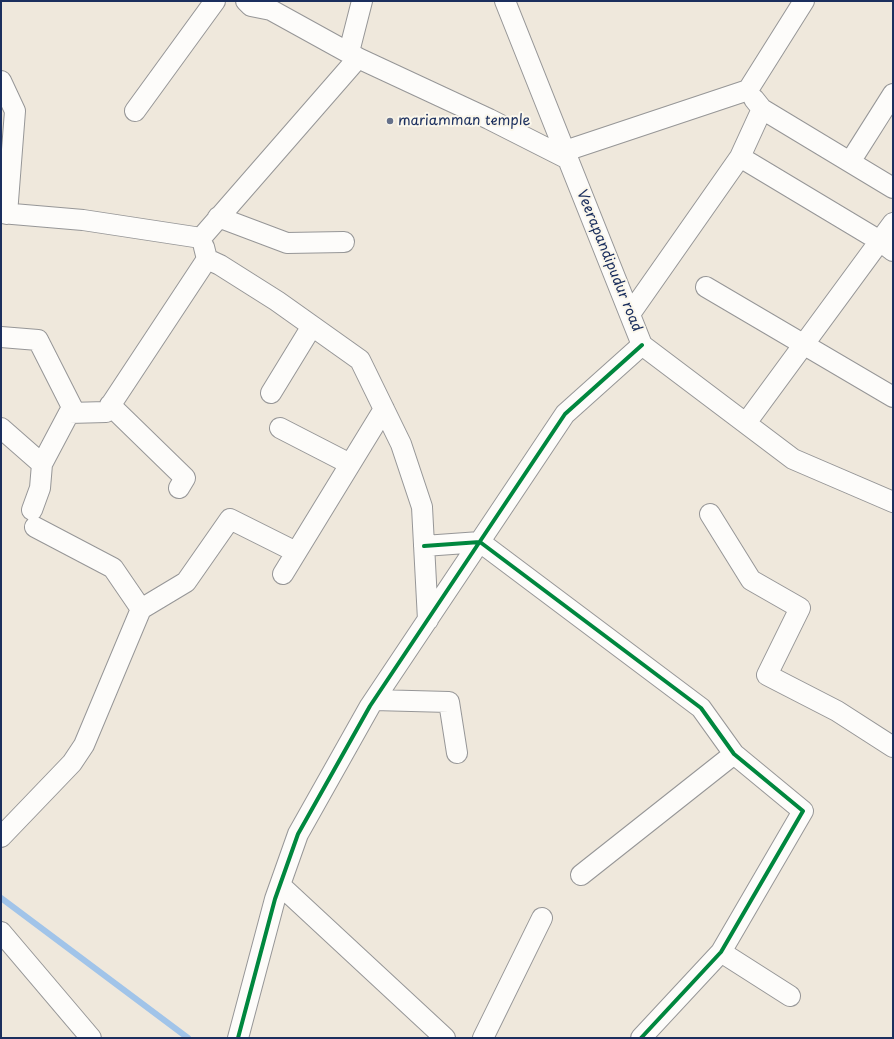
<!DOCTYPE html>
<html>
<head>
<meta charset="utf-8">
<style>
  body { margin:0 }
  #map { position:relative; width:894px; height:1039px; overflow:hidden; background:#efe8dc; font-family:"Playpen Sans",sans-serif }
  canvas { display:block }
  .frame { position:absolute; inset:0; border:2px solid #1b2f5e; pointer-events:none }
</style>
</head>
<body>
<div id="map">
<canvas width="894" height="1039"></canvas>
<div class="frame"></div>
</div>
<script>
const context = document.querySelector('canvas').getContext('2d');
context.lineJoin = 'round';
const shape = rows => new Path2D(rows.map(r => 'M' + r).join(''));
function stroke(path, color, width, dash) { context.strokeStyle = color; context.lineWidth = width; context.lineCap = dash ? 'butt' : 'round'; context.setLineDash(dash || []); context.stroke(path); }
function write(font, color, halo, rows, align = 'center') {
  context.font = font + ' "Playpen Sans",sans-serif'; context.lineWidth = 4; context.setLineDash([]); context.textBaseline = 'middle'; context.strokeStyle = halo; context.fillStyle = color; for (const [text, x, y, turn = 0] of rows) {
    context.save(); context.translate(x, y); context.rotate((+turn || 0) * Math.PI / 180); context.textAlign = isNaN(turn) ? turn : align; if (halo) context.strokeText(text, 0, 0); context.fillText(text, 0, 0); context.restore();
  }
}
const stream = shape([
  [1,898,188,1038]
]);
const minor = shape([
  [246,1,251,6,271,10,358,58],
  [505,1,642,345,793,459,893,502],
  [349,52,362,1],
  [1,81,15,111,7,214],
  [762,109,893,188],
  [135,111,215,1],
  [565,151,748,90,804,1],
  [740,157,762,109,754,99],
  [850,162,893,94],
  [1,213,83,220,201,238,358,58,489,119,568,159],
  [218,217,287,243,344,242],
  [207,259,220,265,277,301,360,360,401,444,422,507,428,620],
  [706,287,893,397],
  [630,314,740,157,880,241,893,251],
  [1,337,38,340,75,413],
  [271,393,312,326],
  [110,405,185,478,179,488],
  [746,423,893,223],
  [1,428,42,464],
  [280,428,350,464],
  [32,510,40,488,42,464,69,413,106,412,207,259,204,247],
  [710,514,751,580,800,608,767,675,837,711,893,747],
  [35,527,113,568,141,609,186,582,230,519,296,552],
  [424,546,480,542,701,708,734,754,803,811,721,952,641,1038],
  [283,574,384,409],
  [374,700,449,702,457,753],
  [1,837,72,763,84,745,141,609],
  [581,875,734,754],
  [280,885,445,1038],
  [1,932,91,1038],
  [721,952,790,996],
  [238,1038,275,899,298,834,370,706,565,414,642,345],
  [483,1038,542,918]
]);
const cycleway = shape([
  [424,546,480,542,701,708,734,754,803,811,721,952,641,1038],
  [238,1038,275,899,298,834,370,706,565,414,642,345]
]);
const markers = [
  [390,121,4,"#65708a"]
];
const poiNames = [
  ["mariamman temple",398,121]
];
const streetNames = [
  ["Veerapandipudur road",609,261,68]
];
stroke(stream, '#a1c4e9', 6);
stroke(minor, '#969697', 22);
stroke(minor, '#fdfcfa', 20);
stroke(cycleway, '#00873e', 4);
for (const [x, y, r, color] of markers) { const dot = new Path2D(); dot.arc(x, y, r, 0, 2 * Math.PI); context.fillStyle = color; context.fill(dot); stroke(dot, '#fbf7ec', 1.5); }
write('14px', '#1b2f5e', '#fbf7ec', poiNames, 'left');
write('14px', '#1b2f5e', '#fbf7ec', streetNames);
</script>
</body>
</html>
